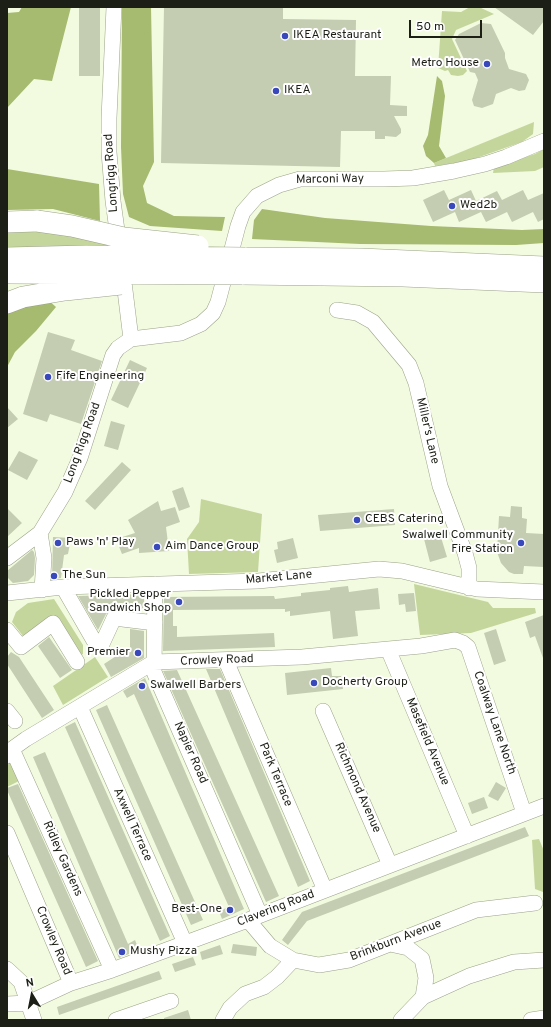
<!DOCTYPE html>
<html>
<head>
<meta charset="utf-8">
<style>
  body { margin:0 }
  #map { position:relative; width:551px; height:1027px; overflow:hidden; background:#f2fbdf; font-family:Overpass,sans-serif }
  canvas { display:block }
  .frame { position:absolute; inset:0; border:8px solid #1c1f15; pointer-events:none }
  .north { position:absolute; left:12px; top:975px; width:40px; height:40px; -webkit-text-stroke:3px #fff; paint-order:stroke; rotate:350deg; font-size:11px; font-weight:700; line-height:16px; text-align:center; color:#1c1f15 }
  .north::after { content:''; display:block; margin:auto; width:14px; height:18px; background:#1c1f15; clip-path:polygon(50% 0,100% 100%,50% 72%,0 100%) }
  .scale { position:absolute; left:409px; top:20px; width:73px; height:18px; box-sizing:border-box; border:2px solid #1c1f15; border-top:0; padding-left:5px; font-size:12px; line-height:14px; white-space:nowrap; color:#1c1f15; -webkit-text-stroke:3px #fff; paint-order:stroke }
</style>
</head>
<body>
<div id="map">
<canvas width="551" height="1027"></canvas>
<div class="frame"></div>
<div class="north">N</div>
<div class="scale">50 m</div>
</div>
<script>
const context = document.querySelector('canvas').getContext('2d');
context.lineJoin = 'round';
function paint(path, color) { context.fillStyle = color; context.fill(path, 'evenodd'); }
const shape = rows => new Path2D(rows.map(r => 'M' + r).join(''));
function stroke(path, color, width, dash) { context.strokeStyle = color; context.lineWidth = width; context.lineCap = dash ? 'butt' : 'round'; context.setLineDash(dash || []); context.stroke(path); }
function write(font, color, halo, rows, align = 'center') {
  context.font = font + ' Overpass,sans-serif'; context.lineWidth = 4; context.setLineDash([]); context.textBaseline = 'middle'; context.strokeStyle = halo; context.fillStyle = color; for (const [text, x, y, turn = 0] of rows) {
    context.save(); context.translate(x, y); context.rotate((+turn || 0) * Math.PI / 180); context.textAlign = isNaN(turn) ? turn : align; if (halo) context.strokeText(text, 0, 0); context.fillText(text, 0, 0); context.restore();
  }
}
const green = shape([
  [470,7,479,7,494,14,456,30,452,39,467,71,463,75,458,76,451,75,448,70,445,71,438,68,442,11,461,12],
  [534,122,533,134,522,142,468,161,435,166,434,163],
  [544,149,544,167,535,171,493,173,494,167,535,154],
  [7,230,49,230,156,249,7,248],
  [201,499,262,514,258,572,189,574,187,539,199,522],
  [414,584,488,602,493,608,535,608,536,613,471,633,420,635],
  [54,599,83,645,83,654,78,657,56,620,23,636,12,622,16,612,28,603],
  [95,657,108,677,63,705,53,686],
  [12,759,21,780,7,787,7,766],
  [539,839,544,851,544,908,543,892,535,889,532,840]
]);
const forest = shape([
  [22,7,71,7,52,81,34,79,7,108,7,13,19,12],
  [122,7,151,7,154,162,143,186,147,203,174,216,225,217,222,231,150,226,129,217,123,194,121,147],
  [437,76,442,81,445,96,439,146,446,158,434,163,426,156,423,146,428,135],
  [7,169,99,184,100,221,53,209,7,210],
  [262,209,325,218,431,226,522,230,544,229,544,243,516,245,360,244,252,239,254,220],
  [47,299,56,307,36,331,15,352,7,367,7,311]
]);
const building = shape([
  [79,7,100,7,100,76,79,76],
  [164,7,283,7,283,19,356,20,355,76,391,76,390,105,407,106,407,116,394,116,401,129,401,133,396,137,385,136,385,139,375,139,375,131,341,131,340,167,161,163],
  [494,7,544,7,544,21,533,35],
  [481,23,491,24,505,53,505,58,509,69,526,74,529,80,525,90,519,91,511,88,496,94,493,104,482,108,474,106,472,100,478,80,475,73,470,72,455,40,459,34],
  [444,190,449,200,471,190,476,201,497,191,502,200,523,190,528,200,544,193,544,219,538,222,533,212,512,222,507,212,486,222,481,212,459,222,455,212,433,222,423,200],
  [48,332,75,340,71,350,102,361,81,424,50,414,47,422,23,414],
  [130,360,147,368,128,408,111,400],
  [7,407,18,419,7,428],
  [111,421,125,425,118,450,104,446],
  [19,451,38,460,27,480,8,470],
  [122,462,131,470,95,510,85,501],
  [183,487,190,507,179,511,172,491],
  [158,501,161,511,175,507,180,522,166,527,169,551,139,553,139,548,122,554,116,539,135,533,128,520],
  [511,506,522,507,522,518,527,519,526,533,544,534,544,567,524,566,523,574,514,574,509,572,501,563,497,552,499,516,510,517],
  [7,508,22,523,7,537],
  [394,509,395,525,320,531,318,515],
  [440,534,447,557,430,562,424,539],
  [53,537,71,538,68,554,64,555,61,578,52,579],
  [293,538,298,558,277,563,274,550,278,549,277,542],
  [32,550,34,552,35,558,34,575,28,581,13,583,7,577,7,571],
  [348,586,349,592,378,588,380,609,355,611,358,636,333,639,330,611,290,616,290,611,285,612,285,609,173,610,173,626,177,626,177,637,274,633,275,647,163,651,164,597,274,596,275,599,301,596,301,593,330,590,330,588],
  [414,593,416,611,406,612,405,604,399,605,398,594],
  [144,594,144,609,133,609,132,611,115,609,110,610,106,614,98,630,78,596],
  [544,615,544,658,543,658,535,636,530,638,525,622],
  [130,629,144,631,144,658,111,677,104,664,130,647],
  [496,629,506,661,494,665,484,633],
  [49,637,72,670,60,678,38,646],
  [11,652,19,657,54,710,42,718,7,664,7,657],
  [331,668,332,676,341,676,343,689,287,695,285,673],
  [206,669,220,669,310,881,298,887],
  [177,670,279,896,266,902,163,671],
  [145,678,244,909,222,919,219,911,229,907,134,694,127,698,123,691],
  [107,705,203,920,191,925,96,710],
  [75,722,170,936,160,941,65,727],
  [45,752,128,944,135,940,139,950,119,958,33,757],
  [496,782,506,788,498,801,488,796],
  [18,784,98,961,86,967,7,790,7,788],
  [484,797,488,808,472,814,468,803],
  [525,827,529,836,307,921,288,945,282,940,302,912],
  [233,944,257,947,256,956,231,953],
  [220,945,223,954,202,960,200,952],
  [193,957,196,965,175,972,172,964],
  [159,971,162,979,59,1015,57,1007],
  [188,1010,191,1020,164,1020,164,1018]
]);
const minor = shape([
  [114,7,109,118,109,152,113,201,119,245],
  [123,274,131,339],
  [337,310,357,313,373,322,409,365,416,383,440,486,465,553,469,568,469,588],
  [40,533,44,558,42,590],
  [7,558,40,533,65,492,80,458,113,355,118,348,131,339,181,333,201,324,213,313,218,302,238,226,243,212,257,196,279,185,300,179,384,179,413,178,454,171,485,164,506,157,544,141],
  [155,584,154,672,260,915],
  [63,587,97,646,102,644,114,618,155,623],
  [7,593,63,587,258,581,379,569,402,571,477,589,544,592],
  [7,630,21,647,53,623,77,662],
  [388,649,467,836],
  [226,661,325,890],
  [80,707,185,943],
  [7,711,15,721],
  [323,711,390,865],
  [12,749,112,970],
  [7,756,12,749,26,739,154,662,302,657,421,646,455,640,463,643,468,647,524,813],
  [7,833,71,983],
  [248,920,270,946,293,960,319,965,349,960,476,910,535,903],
  [390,944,408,948,422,959,426,978,423,997],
  [7,969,21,982,34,1020],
  [7,1004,28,1003,71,983,112,970,248,920,544,806],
  [116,1020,171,1001],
  [223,1020,230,1008,245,994,264,987,277,977,293,960],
  [401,1020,423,997,469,976,514,962,544,960],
  [531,1020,544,1018]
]);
const highway = shape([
  [7,222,37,221],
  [245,258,361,259,544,267],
  [242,274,403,276,544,282],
  [7,303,23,297]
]);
const highwayBridge = shape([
  [37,221,72,226,124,238,198,246],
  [7,258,86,256,245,258],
  [7,273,242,274],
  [23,297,65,290,121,284]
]);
const markers = [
  [285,36,4,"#3949bc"],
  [487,64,4,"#3949bc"],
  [276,91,4,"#3949bc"],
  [452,206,4,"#3949bc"],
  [48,377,4,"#3949bc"],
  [357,520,4,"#3949bc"],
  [58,543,4,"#3949bc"],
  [521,543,4,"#3949bc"],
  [157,547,4,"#3949bc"],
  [54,576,4,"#3949bc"],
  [179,602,4,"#3949bc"],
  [138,653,4,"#3949bc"],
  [314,683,4,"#3949bc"],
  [142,686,4,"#3949bc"],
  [230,910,4,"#3949bc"],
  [122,952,4,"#3949bc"]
];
const poiNames = [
  ["IKEA Restaurant",293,36],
  ["Metro House",479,64,"right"],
  ["IKEA",284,91],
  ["Wed2b",460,206],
  ["Fife Engineering",56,377],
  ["CEBS Catering",365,520],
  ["Swalwell Community",513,536,"right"],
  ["Fire Station",513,550,"right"],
  ["Paws 'n' Play",66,543],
  ["Aim Dance Group",165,547],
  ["The Sun",62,576],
  ["Pickled Pepper",171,595,"right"],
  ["Sandwich Shop",171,609,"right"],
  ["Premier",130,653,"right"],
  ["Docherty Group",322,683],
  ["Swalwell Barbers",150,686],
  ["Best-One",222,910,"right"],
  ["Mushy Pizza",130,952]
];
const streetNames = [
  ["Longrigg Road",112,173,-94],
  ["Marconi Way",330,180,-1],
  ["Miller's Lane",427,431,77],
  ["Long Rigg Road",83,443,-70],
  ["Market Lane",279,578,-5],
  ["Crowley Road",217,661,-2],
  ["Coalway Lane North",494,723,71],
  ["Masefield Avenue",427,742,67],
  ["Napier Road",190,753,66],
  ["Park Terrace",275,775,67],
  ["Richmond Avenue",357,788,66],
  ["Axwell Terrace",132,825,66],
  ["Ridley Gardens",62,859,66],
  ["Clavering Road",276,909,-21],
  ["Crowley Road",53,941,67],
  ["Brinkburn Avenue",396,941,-21]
];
paint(green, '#c5d69d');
paint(forest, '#a6ba70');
paint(building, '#c4ccb1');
stroke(minor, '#9aa289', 16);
stroke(highway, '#9aa289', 22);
stroke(minor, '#fff', 15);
stroke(highway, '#fff', 21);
stroke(highwayBridge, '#9aa289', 22, []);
stroke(highwayBridge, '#fff', 21);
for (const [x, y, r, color] of markers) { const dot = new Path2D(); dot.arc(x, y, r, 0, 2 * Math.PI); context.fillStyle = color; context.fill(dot); stroke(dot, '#fff', 1.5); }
write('12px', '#1c1f15', '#fff', poiNames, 'left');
write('12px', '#1c1f15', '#fff', streetNames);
</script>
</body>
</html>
